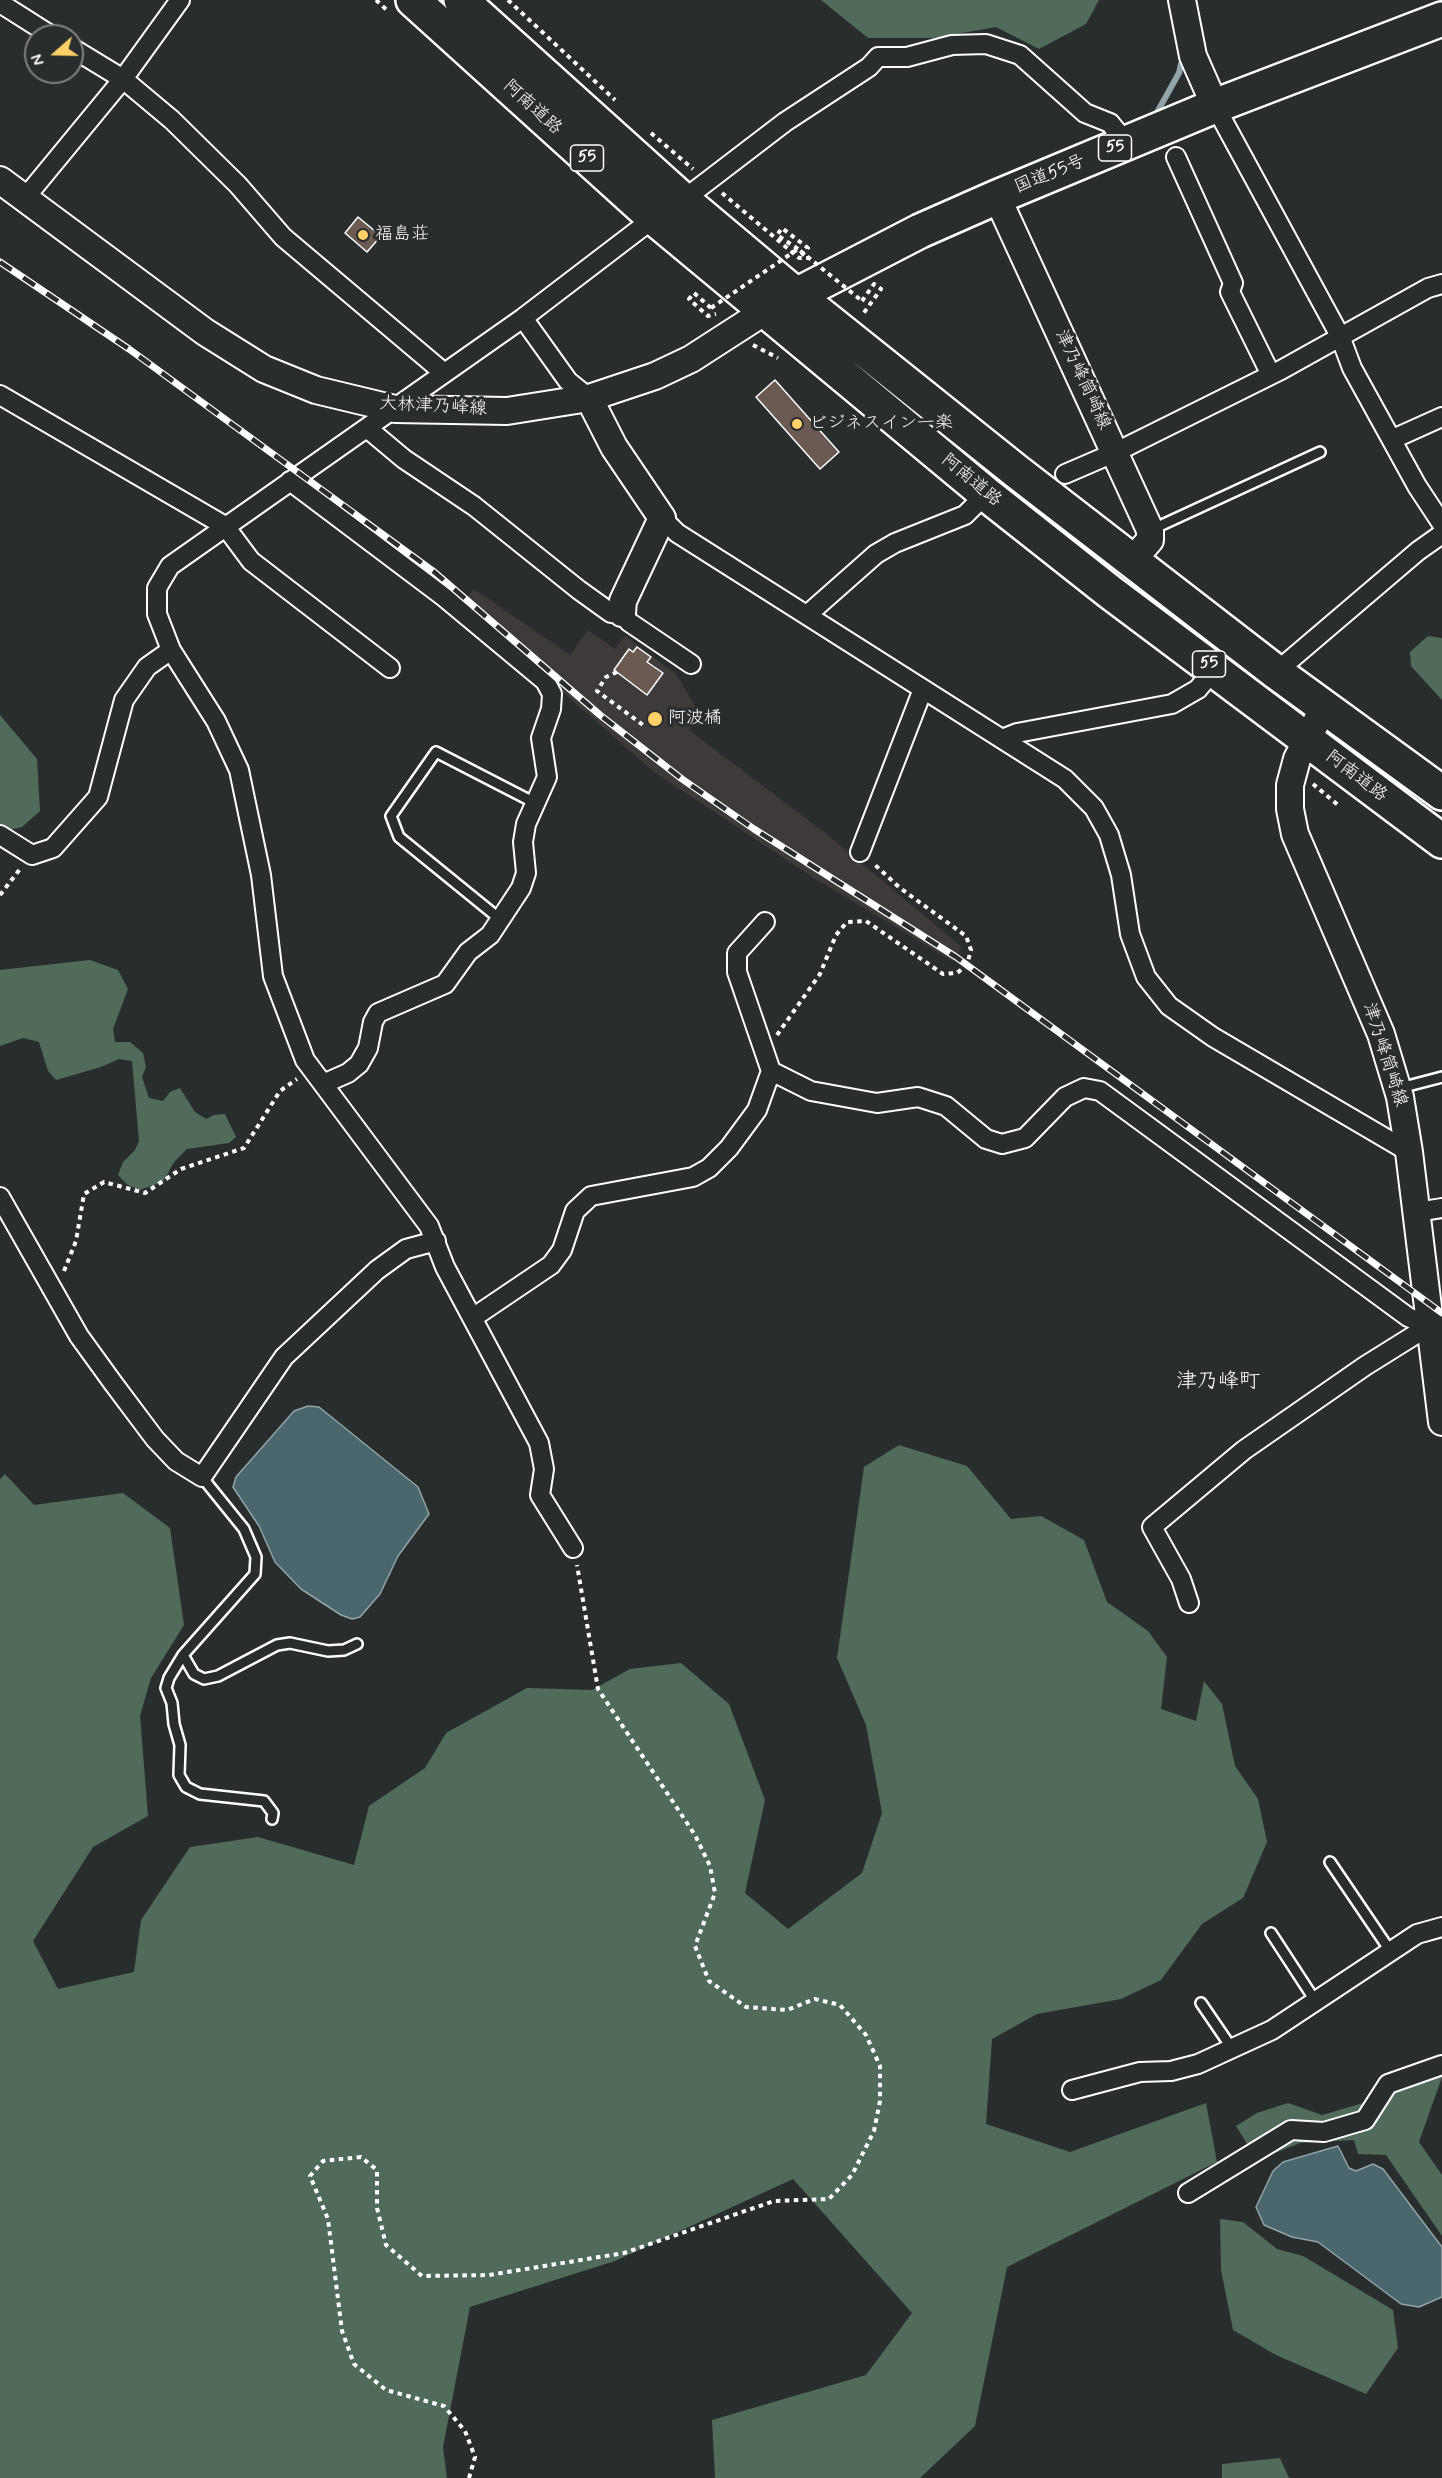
<!DOCTYPE html>
<html>
<head>
<meta charset="utf-8">
<style>
  body { margin:0 }
  #map { position:relative; width:1442px; height:2478px; overflow:hidden; background:#2a2d2e; font-family:Mynerve,sans-serif }
  canvas { display:block }
  .north { position:absolute; left:24px; top:24px; width:60px; height:60px; box-sizing:border-box; background:#2a2d2e; border:2px solid #7f8182; border-radius:50%; rotate:250deg; font-size:16px; font-weight:700; line-height:24px; text-align:center; color:#fff }
  .north::after { content:''; display:block; margin:auto; width:21px; height:27px; background:#ffd166; clip-path:polygon(50% 0,100% 100%,50% 72%,0 100%) }
</style>
</head>
<body>
<div id="map">
<canvas width="1442" height="2478"></canvas>
<div class="north">N</div>
</div>
<script>
const context = document.querySelector('canvas').getContext('2d');
context.lineJoin = 'round';
function paint(path, color) { context.fillStyle = color; context.fill(path, 'evenodd'); }
const shape = rows => new Path2D(rows.map(r => 'M' + r).join(''));
function stroke(path, color, width, dash) { context.strokeStyle = color; context.lineWidth = width; context.lineCap = dash ? 'butt' : 'round'; context.setLineDash(dash || []); context.stroke(path); }
function write(font, color, halo, rows, align = 'center') {
  context.font = font + ' Mynerve,"Klee One",sans-serif'; context.lineWidth = 6; context.setLineDash([]); context.textBaseline = 'middle'; context.strokeStyle = halo; context.fillStyle = color; for (const [text, x, y, turn = 0] of rows) {
    context.save(); context.translate(x, y); context.rotate((+turn || 0) * Math.PI / 180); context.textAlign = isNaN(turn) ? turn : align; if (halo) context.strokeText(text, 0, 0); context.fillText(text, 0, 0); context.restore();
  }
}
const built = shape([
  [474,589,570,655,588,630,615,649,625,636,676,674,699,712,689,730,824,832,962,947,952,961,814,878,654,772,462,604]
]);
const green = shape([
  [821,0,1099,0,1086,24,1039,49,996,27,934,38,868,38],
  [1428,636,1442,638,1442,700,1411,666,1410,652],
  [0,715,37,759,40,811,22,827,0,832],
  [90,960,118,970,128,989,113,1029,115,1042,130,1042,143,1053,146,1067,142,1077,149,1098,163,1101,170,1092,180,1088,195,1112,206,1119,214,1115,225,1114,236,1137,229,1143,187,1149,174,1162,163,1182,139,1190,128,1185,118,1175,123,1162,135,1150,139,1141,132,1061,119,1059,101,1067,56,1080,48,1071,39,1042,23,1038,0,1046,0,970],
  [899,1445,967,1466,1011,1519,1041,1516,1084,1540,1107,1602,1148,1631,1167,1657,1161,1709,1196,1721,1204,1681,1222,1704,1235,1766,1258,1799,1267,1842,1243,1898,1202,1924,1161,1980,1121,1999,1037,2014,992,2039,986,2124,1070,2152,1206,2103,1217,2162,1007,2267,975,2426,920,2478,715,2478,712,2420,866,2375,912,2313,793,2179,615,2261,470,2307,443,2447,447,2478,0,2478,0,1479,5,1474,34,1505,123,1493,170,1528,184,1625,151,1678,140,1716,148,1816,93,1847,33,1941,58,1989,134,1972,141,1920,190,1847,258,1837,354,1865,369,1806,425,1768,446,1733,527,1688,592,1690,630,1669,681,1663,729,1704,765,1800,745,1893,788,1929,862,1873,882,1813,866,1725,837,1658,864,1467],
  [1442,2077,1419,2142,1442,2175,1442,2236,1386,2155,1358,2154,1354,2140,1300,2143,1257,2160,1236,2126,1257,2113,1288,2103,1322,2115,1360,2104,1413,2080],
  [1220,2219,1243,2222,1277,2249,1303,2256,1393,2310,1398,2348,1366,2394,1276,2355,1233,2330,1221,2270],
  [1280,2458,1289,2478,1222,2478,1222,2464]
]);
const water = shape([
  [308,1406,319,1407,418,1487,429,1514,398,1556,380,1594,360,1617,352,1619,341,1615,301,1589,275,1562,259,1526,233,1487,236,1477,294,1411,308,1406],
  [1338,2146,1349,2168,1356,2171,1373,2164,1383,2169,1442,2247,1442,2297,1419,2307,1401,2304,1318,2242,1292,2237,1264,2225,1256,2207,1273,2171,1283,2162,1338,2146]
]);
const stream = shape([
  [1155,116,1179,73,1181,64]
]);
const building = shape([
  [358,217,381,236,367,252,345,233,358,217],
  [775,380,839,452,820,469,756,397,775,380],
  [637,647,651,657,647,662,663,673,647,695,614,670,629,649,633,652,637,647]
]);
const path = shape([
  [376,0,389,12],
  [508,0,615,100],
  [651,133,693,169],
  [722,193,799,258,808,258],
  [798,249,777,235,782,228,808,248,799,258],
  [862,301,874,284,881,289,863,314],
  [711,308,694,293,689,299,708,316,716,314],
  [753,345,778,358],
  [617,672,606,677,597,691,643,725,641,728],
  [1313,784,1338,805],
  [0,895,20,869],
  [777,1035,820,974,836,935,847,922,866,921,943,974,957,973,967,965,971,950,966,936,900,888,873,863],
  [64,1271,76,1241,84,1194,104,1182,145,1193,181,1169,244,1148,280,1091,297,1079],
  [469,2478,475,2457,465,2431,444,2406,386,2390,354,2364,342,2331,328,2219,310,2176,323,2161,361,2157,377,2170,377,2208,386,2245,422,2276,489,2275,624,2253,774,2201,829,2199,852,2175,874,2131,880,2101,880,2066,866,2035,840,2005,815,1999,787,2010,746,2007,709,1981,695,1946,715,1893,710,1866,695,1835,598,1689,577,1565]
]);
const lane = shape([
  [1153,529,1320,452],
  [501,920,399,837,391,816,436,752,535,803],
  [1400,1088,1442,1077],
  [202,1477,244,1529,256,1557,255,1574,183,1655,169,1678,166,1688,172,1703,174,1724,180,1745,179,1775,186,1787,200,1794,264,1801,273,1813,272,1819],
  [183,1655,194,1674,204,1679,218,1676,277,1645,290,1643,328,1651,344,1650,357,1644],
  [1330,1862,1391,1952],
  [1271,1933,1316,2002],
  [1201,2003,1231,2047]
]);
const street = shape([
  [0,3,52,36],
  [72,48,123,79,172,120,238,185,283,237,443,372],
  [1215,106,1340,336,1352,368,1417,486,1442,524],
  [1176,157,1233,283,1230,292,1271,375],
  [25,198,123,79,180,0],
  [683,200,785,122,869,67,878,57,907,57,952,45,986,44,1020,55,1085,113,1110,123,1127,144],
  [523,318,568,381,589,398],
  [0,395,225,526,251,561,390,668],
  [367,428,404,459,474,506,579,590,611,613,622,613,629,622,691,664],
  [1393,439,1442,417],
  [1065,474,1116,452,1281,370,1428,288,1442,284],
  [290,481,444,597,545,681,552,694,551,709,541,738,547,777,526,824,523,842,526,873,521,888,490,935,468,952,445,984,378,1013,373,1022,368,1048,359,1064,348,1073,323,1084],
  [662,518,677,533,1065,779,1094,808,1109,835,1121,875,1130,934,1146,977,1169,1006,1213,1037,1409,1152],
  [807,615,876,554,895,543,965,515,986,494],
  [1276,672,1418,551,1442,534],
  [1002,739,1017,733,1172,704,1198,689,1215,668],
  [0,835,32,855,53,848,98,797,124,700,147,667,171,650],
  [860,852,923,689],
  [765,922,737,953,737,972,771,1071],
  [0,1197,79,1336,113,1383,155,1439,176,1461,202,1477,284,1357,377,1270,406,1249,436,1241],
  [1417,1212,1442,1208],
  [474,1317,551,1265,562,1250,575,1211,591,1196,693,1177,709,1168,729,1148,757,1110,771,1071,811,1091,877,1103,918,1097,946,1106,986,1139,1002,1144,1025,1138,1065,1097,1084,1088,1100,1091,1408,1317,1429,1326,1365,1366,1244,1450,1152,1527,1181,1579,1189,1603],
  [573,1548,540,1495,544,1469,539,1443,445,1267,429,1226,305,1060,273,976,261,875,239,770,216,721,171,650,157,614,157,588,170,566,523,318,654,218],
  [1072,2090,1140,2072,1171,2071,1198,2064,1272,2030,1417,1934,1442,1927],
  [1188,2193,1291,2130,1324,2132,1365,2120,1388,2084,1442,2065]
]);
const secondary = shape([
  [1182,0,1193,56,1215,106],
  [0,180,205,332,264,369,316,390,395,409,507,411,589,398,655,376,691,359,767,310],
  [997,197,1150,530,1150,540,1132,561],
  [589,398,614,447,662,518,623,601,622,613],
  [1324,707,1297,759,1290,785,1290,809,1295,834,1381,1034,1400,1097,1409,1152,1442,1422]
]);
const highway = shape([
  [413,0,654,218,986,494,1110,592,1442,841],
  [461,0,683,200,796,295,1016,471,1276,672,1442,793],
  [779,304,920,231,997,197,1215,106,1442,19]
]);
const rail = shape([
  [0,262,129,349,433,571,600,715,682,779,754,829,956,957,1442,1313]
]);
const pathBridge = shape([
  [711,308,798,249,862,301]
]);
const markers = [
  [363,235,6,"#ffd166"],
  [797,424,6,"#ffd166"],
  [655,719,8,"#ffd166"]
];
const shields = [
  [1115,148,33],
  [587,158,33],
  [1209,664,33]
];
const shieldNames = [
  ["55",1115,148],
  ["55",587,158],
  ["55",1209,664]
];
const streetNames = [
  ["阿南道路",532,108,42],
  ["国道55号",1050,175,-22],
  ["津乃峰筒崎線",1082,380,65],
  ["大林津乃峰線",433,407,3],
  ["阿南道路",971,481,39],
  ["阿南道路",1356,777,37],
  ["津乃峰筒崎線",1384,1055,72]
];
const poiNames = [
  ["福島荘",375,235],
  ["ビジネスイン一楽",809,424],
  ["阿波橘",668,719]
];
const quarterNames = [
  ["津乃峰町",1218,1383]
];
paint(built, '#3d3a39');
paint(green, '#516b5a');
paint(water, '#49676c');
stroke(water, '#92a4a7', 1.5);
stroke(stream, '#92a4a7', 6);
paint(building, '#6a5a52');
stroke(building, '#fff', 1.5);
stroke(lane, '#fff', 14);
stroke(street, '#fff', 22);
stroke(secondary, '#fff', 30);
stroke(highway, '#fff', 38);
stroke(path, '#fff', 4, [4.5, 4.5]);
stroke(lane, '#2a2d2e', 9);
stroke(street, '#2a2d2e', 18);
stroke(secondary, '#2a2d2e', 26);
stroke(highway, '#2a2d2e', 33);
stroke(rail, '#fff', 7);
stroke(rail, '#2a2d2e', 4.5, [14]);
stroke(pathBridge, '#fff', 4, [4.5, 4.5]);
for (const [x, y, r, color] of markers) { const dot = new Path2D(); dot.arc(x, y, r, 0, 2 * Math.PI); context.fillStyle = color; context.fill(dot); stroke(dot, '#2a2d2e', 2); }
for (const [x, y, w] of shields) { const box = new Path2D(); box.roundRect(x - w / 2, y - 13, w, 26, 4.5); context.fillStyle = '#2a2d2e'; context.fill(box); stroke(box, '#fff', 1.5); }
write('bold 16px', '#fff', null, shieldNames);
write('18px', '#fff', '#2a2d2e', streetNames);
write('18px', '#fff', '#2a2d2e', poiNames, 'left');
write('21px', '#fff', '#2a2d2e', quarterNames);
</script>
</body>
</html>
